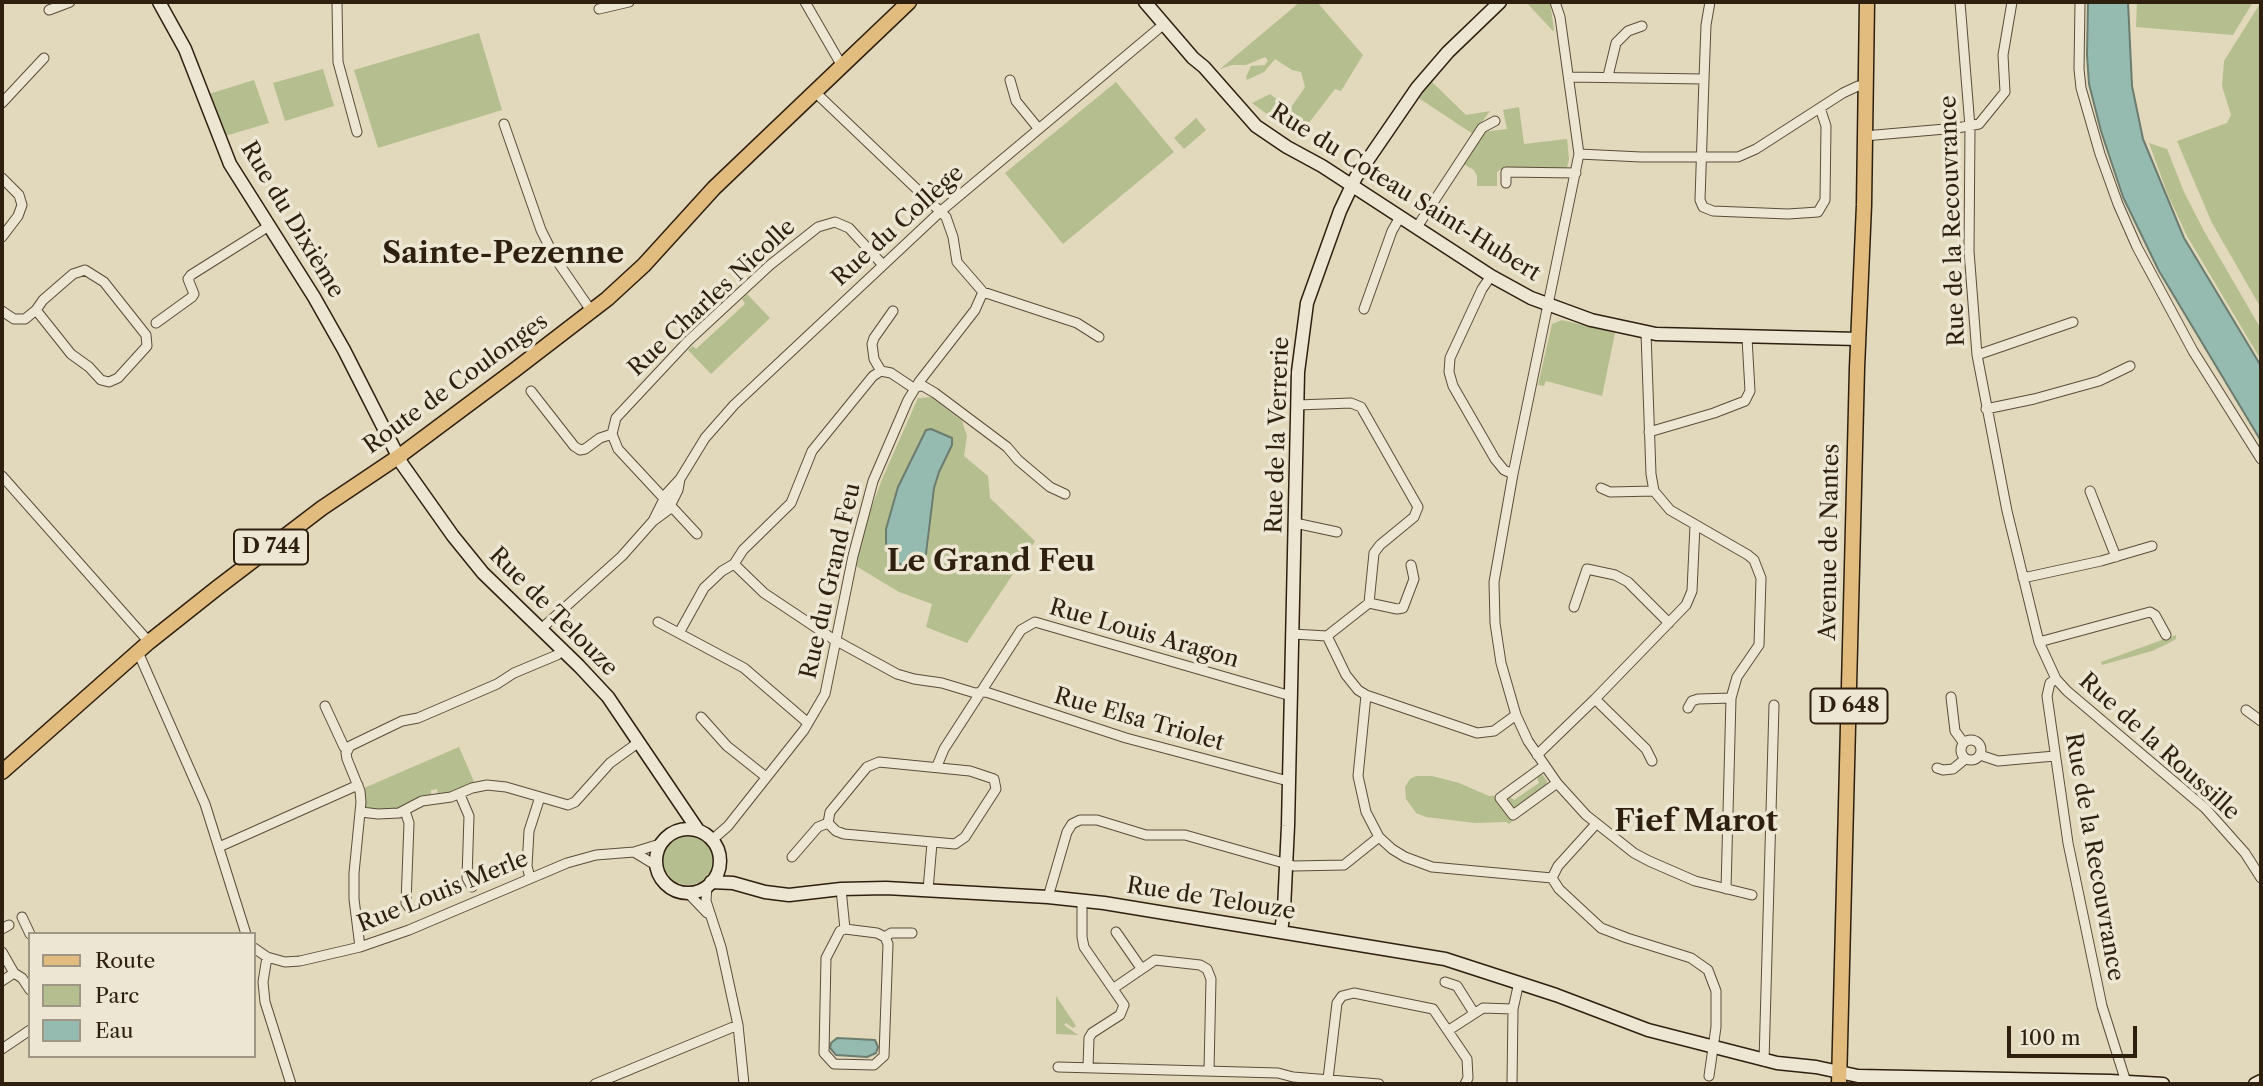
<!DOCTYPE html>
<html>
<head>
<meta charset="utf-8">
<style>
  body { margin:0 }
  #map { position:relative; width:2263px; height:1086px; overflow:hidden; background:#e2d8bb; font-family:"Libre Caslon Text",serif }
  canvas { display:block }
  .frame { position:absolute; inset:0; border:4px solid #2e1f0f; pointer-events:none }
  .legend { position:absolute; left:28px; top:932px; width:228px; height:126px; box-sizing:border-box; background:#ece6d3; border:2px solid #a09685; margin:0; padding:9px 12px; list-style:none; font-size:21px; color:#2e1f0f }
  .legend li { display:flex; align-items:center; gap:14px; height:35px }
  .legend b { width:35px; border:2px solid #a09685 }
  .scale { position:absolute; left:2007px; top:1026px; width:130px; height:32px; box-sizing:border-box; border:4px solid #2e1f0f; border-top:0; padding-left:9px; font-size:21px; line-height:24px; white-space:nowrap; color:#2e1f0f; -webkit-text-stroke:5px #ece6d3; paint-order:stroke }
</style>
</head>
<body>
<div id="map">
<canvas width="2263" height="1086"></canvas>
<div class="frame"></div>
<ul class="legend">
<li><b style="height:9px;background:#e1bc7e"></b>Route</li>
<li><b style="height:19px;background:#b5be8e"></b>Parc</li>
<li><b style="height:19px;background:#95baaf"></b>Eau</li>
</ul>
<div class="scale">100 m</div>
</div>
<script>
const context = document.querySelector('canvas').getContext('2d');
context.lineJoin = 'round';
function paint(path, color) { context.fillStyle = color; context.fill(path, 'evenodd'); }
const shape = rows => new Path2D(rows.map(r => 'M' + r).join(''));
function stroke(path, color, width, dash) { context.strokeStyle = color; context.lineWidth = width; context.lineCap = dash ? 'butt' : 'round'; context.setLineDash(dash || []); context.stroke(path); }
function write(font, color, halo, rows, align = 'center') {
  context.font = font + ' "Libre Caslon Text",serif'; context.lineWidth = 7; context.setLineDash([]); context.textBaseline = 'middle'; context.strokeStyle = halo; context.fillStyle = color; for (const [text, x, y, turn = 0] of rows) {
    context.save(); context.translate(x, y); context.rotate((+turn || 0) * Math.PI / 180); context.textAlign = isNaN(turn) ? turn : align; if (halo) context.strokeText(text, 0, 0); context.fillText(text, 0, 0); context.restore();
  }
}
const green = shape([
  [1300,2,1317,2,1363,55,1341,91,1335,89,1298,137,1252,103,1270,94,1290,109,1305,87,1301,72,1292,70,1275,59,1264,72,1247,80,1246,77,1251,66,1265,65,1268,60,1265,57,1246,65,1232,65,1220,69],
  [1526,2,1550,2,1554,30,1553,31],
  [2137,2,2253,2,2233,35,2136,27],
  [2261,2,2261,308,2212,223,2177,141,2227,123,2231,115,2222,86,2224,61],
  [479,33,502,110,378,148,354,70],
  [323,69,334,106,285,121,273,83],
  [254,80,269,123,225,136,209,94],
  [1430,80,1466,115,1490,111,1473,134,1417,97],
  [1116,82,1174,152,1063,244,1005,173],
  [1519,107,1524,144,1567,139,1569,159,1567,168,1504,167,1497,172,1497,186,1477,186,1477,176,1474,170,1463,164,1483,132,1507,129,1503,110],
  [1196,118,1206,130,1184,149,1174,138],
  [2149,143,2167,149,2184,192,2204,231,2261,329,2261,360,2187,236,2168,195],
  [747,294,770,318,711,374,688,350,693,346,696,349,745,304,742,299],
  [1562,320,1615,333,1602,396,1546,381,1544,386,1538,385,1552,324],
  [931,397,962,421,967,436,964,456,988,476,990,498,1035,541,967,643,926,627,932,604,899,592,856,566,861,535,883,477,918,398],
  [929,429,952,439,952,445,939,472,934,488,928,547,922,560,893,559,885,538,898,487,927,430],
  [2176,635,2176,639,2169,643,2152,651,2102,665,2101,662],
  [459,747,475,784,455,793,438,795,437,789,431,790,431,796,401,810,369,809,365,807,364,788],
  [1541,773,1547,781,1547,786,1515,810,1504,799,1509,796,1514,800,1539,783,1537,777],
  [1416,776,1432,776,1459,783,1489,796,1494,796,1514,820,1509,824,1506,822,1475,823,1426,817,1416,813,1406,799,1405,787,1410,779],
  '663 860a25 25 0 1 1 50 0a25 25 0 1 1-50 0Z',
  [1056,996,1076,1026,1073,1028,1066,1023,1064,1025,1078,1035,1056,1034]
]);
const water = shape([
  [2088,2,2128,2,2132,86,2143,139,2184,238,2261,366,2261,441,2159,271,2123,197,2101,131,2089,84,2087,55,2088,2],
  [931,429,952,438,952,445,939,472,934,488,926,554,914,567,907,569,893,559,890,554,886,543,886,529,898,487,926,430,931,429],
  [837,1038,875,1040,878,1047,876,1053,867,1057,836,1055,830,1048,831,1043,837,1038]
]);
const street = shape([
  [337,2,338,62,357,132],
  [805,2,842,66],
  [1555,2,1560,17,1579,154,1513,474,1494,582,1495,623,1501,663,1516,715,1528,741,1557,783,1586,815,1634,853,1649,861,1695,881,1752,895],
  [1710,2,1706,25,1704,79,1700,200,1703,207,1713,211,1788,214,1818,212,1825,200,1826,126,1820,108],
  [1960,2,1970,127,1969,251,1977,355,2007,511,2039,642,2056,679,2067,691,2205,808,2245,853,2261,878],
  [2080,2,2079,69,2081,88,2100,154,2118,204,2137,247,2193,351,2261,459],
  [599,9,629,2],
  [49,10,70,2],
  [1608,76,1616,43,1628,31,1642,26],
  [1569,77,1704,79],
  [1010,80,1016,101,1038,128],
  [2,103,44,58],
  [504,124,541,230,555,258,592,312],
  [1864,136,1957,128,1979,124,2005,92,2003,55,2012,2],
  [1579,154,1641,157,1738,157,1756,149,1843,93,1858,86,1865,86],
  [2,178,19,195,22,205,18,216,2,237],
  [1506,183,1506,172,1576,173],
  [1417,227,1482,128,1495,121],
  [1491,276,1482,289,1450,358,1449,372,1453,386,1495,459,1504,470,1513,474],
  [983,292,1077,323,1099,337],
  [1364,309,1392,231,1400,217],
  [2,311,14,319,25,319,36,310,43,300,73,274,85,270,104,282,146,335,147,346,118,378,109,382,101,380,89,367,71,354,36,310],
  [156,323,192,297,194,294,188,279,191,275,269,226],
  [1646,333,1651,474,1654,491,1670,510,1748,555,1754,560,1761,578,1759,645,1737,677,1731,698,1726,889],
  [1977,355,2073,322],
  [881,371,874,359,872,344,874,338,893,311],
  [531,391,574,446,580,450,585,449,600,438,612,434],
  [1298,405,1351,403,1361,407,1418,507,1414,517,1380,545,1374,553,1369,603,1327,636],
  [1986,409,2034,399,2099,381,2130,366],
  [1649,432,1714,413,1745,401,1750,391,1747,338],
  [2,476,149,642],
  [1601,488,1610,492,1654,491],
  [2090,491,2116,557],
  [653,521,667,493,680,479,705,438,734,405,941,211,1164,24],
  [1295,523,1337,532],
  [697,534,618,449,612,434,616,418,688,341,770,265,818,227,835,222,849,228,883,265],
  [734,564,764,593,833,639,897,674,914,679,942,683,975,693,986,692,1126,738,1288,781],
  [2023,578,2101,561,2152,546],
  [1369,603,1397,609,1403,608,1414,579,1411,565],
  [1574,607,1587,569,1615,575,1628,582,1669,623],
  [658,622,744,668,808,723],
  [541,629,622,556,653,521,668,510,678,490,680,479],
  [679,633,704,588,722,571,734,564,743,550,791,503,812,451,873,376,881,371,891,373,912,387,923,386,935,393,1007,447,1018,460,1050,487,1065,494],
  [1293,634,1327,636,1346,675,1358,690,1366,695,1477,733,1494,731,1516,715],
  [2039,642,2150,612,2155,615,2166,635],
  [138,652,205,804,246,934],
  [2056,679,2050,683,2047,696,2068,843,2102,1006,2126,1082],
  [1366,695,1358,776,1366,812,1379,837,1392,849,1405,857,1432,867,1552,878],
  [1951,697,1955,731,1963,742],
  [1595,699,1646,749,1652,761],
  [325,706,344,747,348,750],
  [1688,708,1692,701,1698,699,1731,698],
  [2246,710,2261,721],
  [701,717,727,746,766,777],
  '1961 750a10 10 0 1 1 20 0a10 10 0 1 1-20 0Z',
  [1537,755,1595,699,1686,605,1692,591,1695,525],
  [1980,755,1998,761,2055,756],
  [879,762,970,771,994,779,996,789,965,837,955,844,844,834,836,831,828,823,830,812,867,767,879,762],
  [937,766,944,749,1021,630,1035,622,1291,696],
  [1544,766,1500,798,1513,815,1557,783],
  [1937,768,1943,770,1953,769,1965,759],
  [460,795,469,816,467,878,472,887],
  [405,811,409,823,406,903,411,910],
  [361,812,378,814,399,813,422,801,451,797,472,788,487,785,506,787,568,805,575,802,610,763,639,742],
  [712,840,728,826,804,730,825,694,853,556,873,481,908,400,919,382,975,310,983,292,957,262,953,237,946,217,815,92],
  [219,847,358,785],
  [634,852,657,866],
  [792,857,818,827,828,823],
  [530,878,527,866,529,831,540,797],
  [1552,878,1559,889,1601,928,1627,938,1691,958,1708,970,1716,991,1716,1027,1709,1076],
  [1552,878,1558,866,1596,824],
  [707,886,706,901,721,947,738,1025,744,1084],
  [841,889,845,929],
  [928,890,932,843],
  [687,892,707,913],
  [1048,897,1067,832,1072,824,1080,820,1097,820,1146,835,1185,835,1294,866,1344,865,1379,837],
  [1082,901,1082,937,1084,947,1124,1005,1120,1015,1092,1033,1089,1038,1088,1067],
  [22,917,30,934],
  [2,929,9,925],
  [845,929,877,933,885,937,888,944,884,1056,874,1065,834,1064,824,1053,826,958,840,931,845,929],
  [1116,932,1141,968],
  [885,937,891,933,912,933],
  [360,947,354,899,354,873,361,802,360,791,347,759,346,753,350,746,402,721,418,718,497,684,514,673,557,655,563,650],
  [254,948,267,957,285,962,300,961,360,947,409,930,567,863,596,855,634,852,660,844],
  [2,952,14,973],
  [267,957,263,982,265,1002,291,1084],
  [2,981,14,973,22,978,30,990],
  [1445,982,1457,986,1474,1013],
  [1114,988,1155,960,1200,965,1207,969,1211,979,1209,1070],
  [1449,1030,1483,1008,1513,1009],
  [2,1049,30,1030],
  [1764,1061,1774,705],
  [1058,1067,1278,1073,1293,1077,1379,1084],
  [1328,1079,1337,1003,1342,996,1354,993,1433,1009,1467,1059,1468,1078,1465,1084],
  [595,1084,738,1025],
  [1512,1084,1513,1009,1519,982]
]);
const secondary = shape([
  [159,2,185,49,230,164,314,297,344,350,402,464,453,536,483,573,579,666,608,697,698,830],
  [1145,2,1193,58,1204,67,1256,126,1287,147,1322,166,1491,276,1531,298,1591,320,1656,334,1858,339],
  '656 861a32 32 0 1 1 64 0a32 32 0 1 1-64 0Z',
  [711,882,733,883,765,892,789,895,841,889,886,888,1048,897,1104,903,1445,959,1556,995,1648,1030,1777,1063,1816,1067,1858,1076,2110,1081,2163,1084],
  [1281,932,1284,909,1288,826,1298,372,1307,303,1340,211,1356,177,1417,88,1448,52,1500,2],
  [2255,1084,2261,1081]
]);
const primary = shape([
  [2,772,149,642,217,588,322,508,398,457,516,369,607,299,644,265,714,188,909,2],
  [1839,1084,1857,368,1864,205,1867,2]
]);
const shields = [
  [271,547,74],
  [1849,706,77]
];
const shieldNames = [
  ["D 744",271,547],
  ["D 648",1849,706]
];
const streetNames = [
  ["Rue du Coteau Saint-Hubert",1405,193,32],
  ["Rue du Dixième",292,220,59],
  ["Rue de la Recouvrance",1953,221,-92],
  ["Rue du Collège",898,226,-42],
  ["Rue Charles Nicolle",712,298,-43],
  ["Route de Coulonges",456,384,-36],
  ["Rue de la Verrerie",1278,435,-88],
  ["Avenue de Nantes",1830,542,-89],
  ["Rue du Grand Feu",831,581,-77],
  ["Rue de Telouze",553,612,45],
  ["Rue Louis Aragon",1144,634,16],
  ["Rue Elsa Triolet",1139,720,16],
  ["Rue de la Roussille",2159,747,42],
  ["Rue de la Recouvrance",2094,857,80],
  ["Rue Louis Merle",443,892,-22],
  ["Rue de Telouze",1211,899,9]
];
const districtNames = [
  ["Sainte-Pezenne",503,254],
  ["Le Grand Feu",991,562],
  ["Fief Marot",1696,822]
];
paint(green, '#b5be8e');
paint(water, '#95baaf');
stroke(water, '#6c7c6f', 2);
stroke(street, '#5b4d3a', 11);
stroke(secondary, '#2e1f0f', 15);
stroke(primary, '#2e1f0f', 17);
stroke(street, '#ece6d3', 9);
stroke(secondary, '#ece6d3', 12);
stroke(primary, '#e1bc7e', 14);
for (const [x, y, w] of shields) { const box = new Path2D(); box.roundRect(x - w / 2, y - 17.5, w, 35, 5); context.fillStyle = '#ece6d3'; context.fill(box); stroke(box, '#2e1f0f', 2); }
write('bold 21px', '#2e1f0f', null, shieldNames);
write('23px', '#2e1f0f', '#ece6d3', streetNames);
write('bold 30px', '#2e1f0f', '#ece6d3', districtNames);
</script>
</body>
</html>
